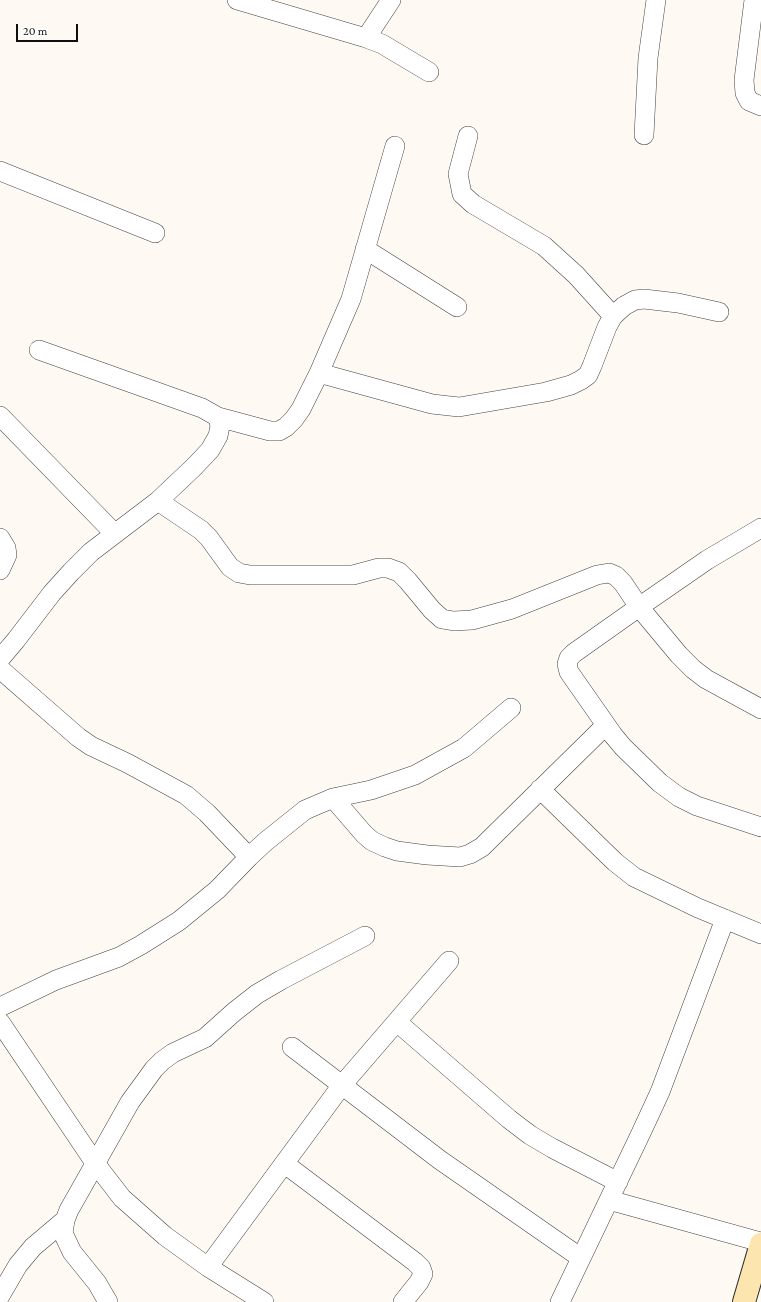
<!DOCTYPE html>
<html>
<head>
<meta charset="utf-8">
<style>
  body { margin:0 }
  #map { position:relative; width:761px; height:1302px; overflow:hidden; background:#fef9f2; font-family:"Crimson Pro",serif }
  canvas { display:block }
  .scale { position:absolute; left:16px; top:24px; width:62px; height:18px; box-sizing:border-box; border:2px solid #0f0f0f; border-top:0; padding-left:5px; font-size:12px; line-height:14px; white-space:nowrap; color:#0f0f0f; -webkit-text-stroke:3px #fff; paint-order:stroke }
</style>
</head>
<body>
<div id="map">
<canvas width="761" height="1302"></canvas>
<div class="scale">20 m</div>
</div>
<script>
const context = document.querySelector('canvas').getContext('2d');
context.lineJoin = 'round';
const shape = rows => new Path2D(rows.map(r => 'M' + r).join(''));
function stroke(path, color, width, dash) { context.strokeStyle = color; context.lineWidth = width; context.lineCap = dash ? 'butt' : 'round'; context.setLineDash(dash || []); context.stroke(path); }
const street = shape([
  [237,0,366,38,382,44,429,72],
  [754,0,744,80,745,93,749,101,761,106],
  [366,38,391,0],
  [644,135,648,58,656,0],
  [468,136,458,174,462,194,473,204,544,246,576,275,613,316],
  [0,171,155,233],
  [365,249,457,307],
  [319,373,432,404,459,407,546,392,571,385,581,380,588,375,592,366,607,327,613,316,624,306,635,300,644,299,678,303,719,312],
  [0,416,115,534],
  [218,417,270,431,279,431,286,427,294,419,301,409,319,373,351,299,395,146],
  [158,501,201,530,209,538,230,567,239,573,250,575,353,575,379,568,388,568,399,572,408,581,432,610,442,619,454,621,472,620,512,609,597,575,609,573,616,576,623,583,639,607,679,655,693,669,706,679,761,709],
  [761,528,707,560,639,607,574,653,569,658,567,664,569,672,613,735,623,747,660,783,679,797,697,806,761,827],
  [0,538,6,548,7,555,0,570],
  [0,659,16,640,52,593,71,572,91,552,158,501,194,467,210,450,218,436,220,426,218,417,202,408,39,350],
  [0,669,78,737,91,746,127,763,186,795,207,813,249,857],
  [540,789,615,862,634,877,698,908,761,934],
  [333,798,364,834,372,841,385,847,397,851,427,855,460,857,470,854,482,847,606,725],
  [0,1007,56,980,119,957,141,945,179,921,217,890,249,857,265,842,305,810,333,798,371,790,415,775,464,748,511,708],
  [0,1022,95,1163,122,1198,165,1236,208,1267,264,1302],
  [397,1022,509,1119,530,1135,552,1148,618,1182],
  [292,1047,440,1160,581,1258],
  [285,1164,415,1262,421,1268,423,1274,419,1282,403,1302],
  [609,1200,761,1242],
  [208,1267,342,1085,449,961],
  [0,1296,18,1265,33,1247,65,1220],
  [108,1302,97,1283,72,1252,63,1233,65,1220,69,1210,130,1102,154,1069,162,1061,173,1053,205,1038,234,1012,257,994,281,980,365,936],
  [560,1302,641,1133,660,1092,725,919]
]);
const secondary = shape([
  [744,1302,761,1244]
]);
stroke(street, '#424242', 20);
stroke(secondary, '#313131', 24);
stroke(street, '#fff', 19);
stroke(secondary, '#fce5af', 22);
</script>
</body>
</html>
